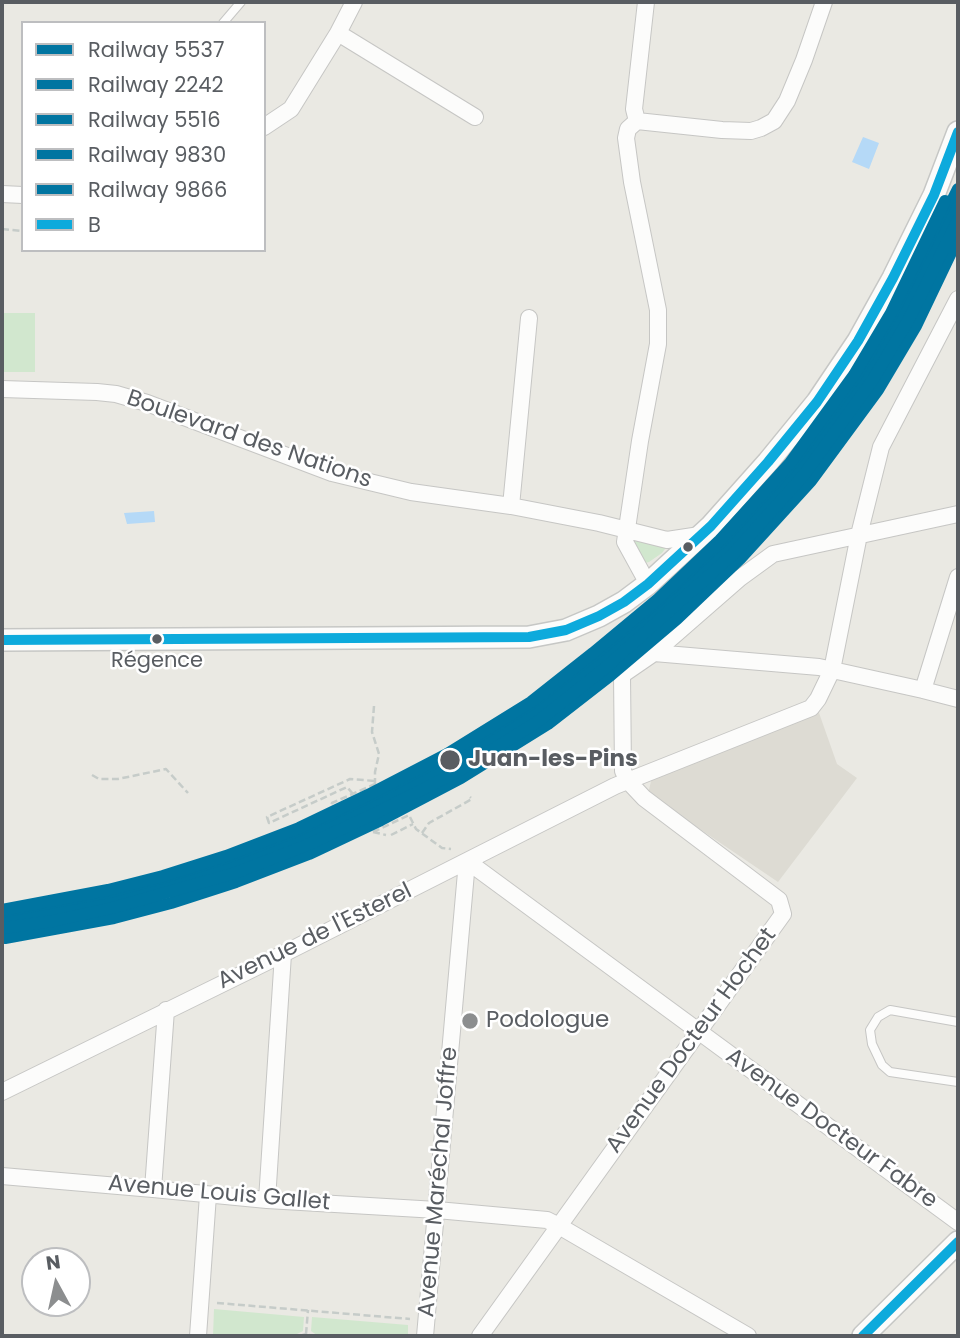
<!DOCTYPE html>
<html>
<head>
<meta charset="utf-8">
<style>
  body { margin:0 }
  #map { position:relative; width:960px; height:1338px; overflow:hidden; background:#eae9e3; font-family:Poppins,sans-serif }
  canvas { display:block }
  .frame { position:absolute; inset:0; border:4px solid #595d62; pointer-events:none }
  .legend { position:absolute; left:21px; top:21px; width:245px; height:231px; box-sizing:border-box; background:#fff; border:2px solid #bdbec0; margin:0; padding:9px 12px; list-style:none; font-size:21px; color:#595d62 }
  .legend li { display:flex; align-items:center; gap:14px; height:35px }
  .legend b { width:35px; border:2px solid #bdbec0 }
  .north { position:absolute; left:21px; top:1247px; width:70px; height:70px; box-sizing:border-box; background:#fff; border:2px solid #bdbec0; border-radius:50%; rotate:352deg; font-size:19px; font-weight:700; line-height:28px; text-align:center; color:#595d62 }
  .north::after { content:''; display:block; margin:auto; width:24px; height:32px; background:#8c8e8f; clip-path:polygon(50% 0,100% 100%,50% 72%,0 100%) }
</style>
</head>
<body>
<div id="map">
<canvas width="960" height="1338"></canvas>
<div class="frame"></div>
<ul class="legend">
<li><b style="height:9px;background:#0075a1"></b>Railway 5537</li>
<li><b style="height:9px;background:#0075a1"></b>Railway 2242</li>
<li><b style="height:9px;background:#0075a1"></b>Railway 5516</li>
<li><b style="height:9px;background:#0075a1"></b>Railway 9830</li>
<li><b style="height:9px;background:#0075a1"></b>Railway 9866</li>
<li><b style="height:9px;background:#0daadc"></b>B</li>
</ul>
<div class="north">N</div>
</div>
<script>
const context = document.querySelector('canvas').getContext('2d');
context.lineJoin = 'round';
function paint(path, color) { context.fillStyle = color; context.fill(path, 'evenodd'); }
const shape = rows => new Path2D(rows.map(r => 'M' + r).join(''));
function stroke(path, color, width, dash) { context.strokeStyle = color; context.lineWidth = width; context.lineCap = dash ? 'butt' : 'round'; context.setLineDash(dash || []); context.stroke(path); }
function write(font, color, halo, rows, align = 'center') {
  context.font = font + ' Poppins,sans-serif'; context.lineWidth = 5; context.setLineDash([]); context.textBaseline = 'middle'; context.strokeStyle = halo; context.fillStyle = color; for (const [text, x, y, turn = 0] of rows) {
    context.save(); context.translate(x, y); context.rotate((+turn || 0) * Math.PI / 180); context.textAlign = isNaN(turn) ? turn : align; if (halo) context.strokeText(text, 0, 0); context.fillText(text, 0, 0); context.restore();
  }
}
const education = shape([
  [818,710,837,764,857,778,778,882,648,794,652,777]
]);
const green = shape([
  [2,313,35,313,35,372,2,372],
  [634,538,668,545,662,553,649,562,641,564,631,544],
  [214,1309,304,1317,303,1331,293,1336,213,1336],
  [312,1317,408,1325,408,1336,318,1336,311,1331]
]);
const water = shape([
  [863,137,879,143,869,169,852,162],
  [154,511,155,522,127,524,124,513]
]);
const path = shape([
  [2,229,23,231],
  [733,530,753,546,751,548],
  [374,706,372,732,379,754,375,772,375,784,380,793],
  [92,775,99,779,118,779,166,769,188,793],
  [460,780,459,778,493,758,492,756],
  [353,794,347,787,269,823,267,817,350,779,375,781],
  [334,814,331,807,332,803,375,784],
  [373,832,409,815,416,829,442,848,451,849],
  [373,832,386,835],
  [422,833,429,823,472,799,470,797],
  [391,835,413,824],
  [217,1303,410,1319],
  [306,1334,308,1310],
  [299,1336,306,1334,313,1336]
]);
const service = shape([
  [223,23,241,2],
  [958,1022,890,1010,878,1017,870,1030,872,1044,882,1065,890,1072,958,1082]
]);
const minor = shape([
  [338,33,475,117],
  [637,121,634,109,646,2],
  [264,127,291,109,338,33,354,2],
  [2,194,23,195],
  [2,389,97,392,116,394,147,403,332,473,411,492,511,506,599,523,667,540,700,535],
  [511,506,529,318],
  [648,584,625,542,640,441,658,344,658,310,632,182,626,138,628,129,637,121,722,130,751,131,761,128,774,121,787,101,804,60,824,2],
  [654,653,740,578,773,554,958,514],
  [923,690,958,577],
  [467,861,958,1222],
  [2,1092,283,954,615,786,811,708,818,699,832,670,859,535,881,447,958,299],
  [2,1176,153,1189,267,1200,437,1210,547,1220,559,1226,748,1336],
  [153,1189,166,1010],
  [267,1200,283,954],
  [198,1336,208,1195],
  [425,1336,467,861],
  [480,1336,783,914,779,900,644,798,628,781,623,771,622,675,654,653,819,667,923,690,958,699]
]);
const secondary = shape([
  [2,640,529,637,566,630,599,616,624,602,648,584,711,526,768,462,817,402,858,341,893,278,934,195,958,132],
  [863,1336,958,1242]
]);
const bus1 = shape([
  [2,640,529,637,566,630,599,616,624,602,648,584,711,526,768,462,817,402,858,341,893,278,934,195,958,132],
  [863,1336,958,1242]
]);
const rail1 = shape([
  [2,914,50,907,109,894,230,860,299,833,366,803,450,760,528,711,595,658,723,545,793,467,860,374,896,313,958,189]
]);
const rail2 = shape([
  [2,924,111,904,167,889,231,869,304,841,374,808,454,766,539,713,602,664,667,609,730,550,801,472,866,383,903,320,958,207]
]);
const rail3 = shape([
  [5,938,114,918,171,903,236,882,309,854,381,820,461,778,548,724,611,675,677,619,740,559,811,481,878,390,916,326,958,238]
]);
const rail4 = shape([
  [4,928,53,921,112,908,235,873,305,846,372,815,457,772,537,722,604,669,732,555,803,476,872,381,909,319,958,220]
]);
const rail5 = shape([
  [2,910,108,890,163,876,226,856,299,828,368,795,447,754,531,702,593,653,658,599,720,540,790,463,854,375,891,313,945,201]
]);
const markers = [
  [688,547,6,"#595d62"],
  [157,639,6,"#595d62"],
  [450,760,11,"#595d62"],
  [470,1021,9,"#8c8e8f"]
];
const busNames = [
  ["Régence",157,662]
];
const streetNames = [
  ["Boulevard des Nations",249,440,19],
  ["Avenue de l'Esterel",315,937,-26],
  ["Avenue Docteur Hochet",692,1041,-54],
  ["Avenue Docteur Fabre",831,1129,36],
  ["Avenue Maréchal Joffre",439,1182,-85],
  ["Avenue Louis Gallet",219,1194,5]
];
const stopNames = [
  ["Juan-les-Pins",468,760]
];
const poiNames = [
  ["Podologue",486,1021]
];
paint(education, '#dddbd3');
paint(green, '#d1e7ce');
paint(water, '#b5d9f7');
stroke(service, '#c6c6c4', 10);
stroke(minor, '#c6c6c4', 18);
stroke(secondary, '#c6c7c5', 24);
stroke(path, '#c6ccc9', 2.5, [7, 3.5]);
stroke(service, '#fcfcfb', 8);
stroke(minor, '#fcfcfb', 16);
stroke(secondary, '#fcfcfb', 21);
stroke(bus1, '#0daadc', 10);
stroke(rail1, '#0075a1', 12);
stroke(rail2, '#0075a1', 12);
stroke(rail3, '#0075a1', 12);
stroke(rail4, '#0075a1', 12);
stroke(rail5, '#0075a1', 12);
for (const [x, y, r, color] of markers) { const dot = new Path2D(); dot.arc(x, y, r, 0, 2 * Math.PI); context.fillStyle = color; context.fill(dot); stroke(dot, '#fff', 2.5); }
write('21px', '#595d62', '#fff', busNames);
write('23px', '#595d62', '#fff', streetNames);
write('bold 23px', '#595d62', '#fff', stopNames, 'left');
write('23px', '#595d62', '#fff', poiNames, 'left');
</script>
</body>
</html>
